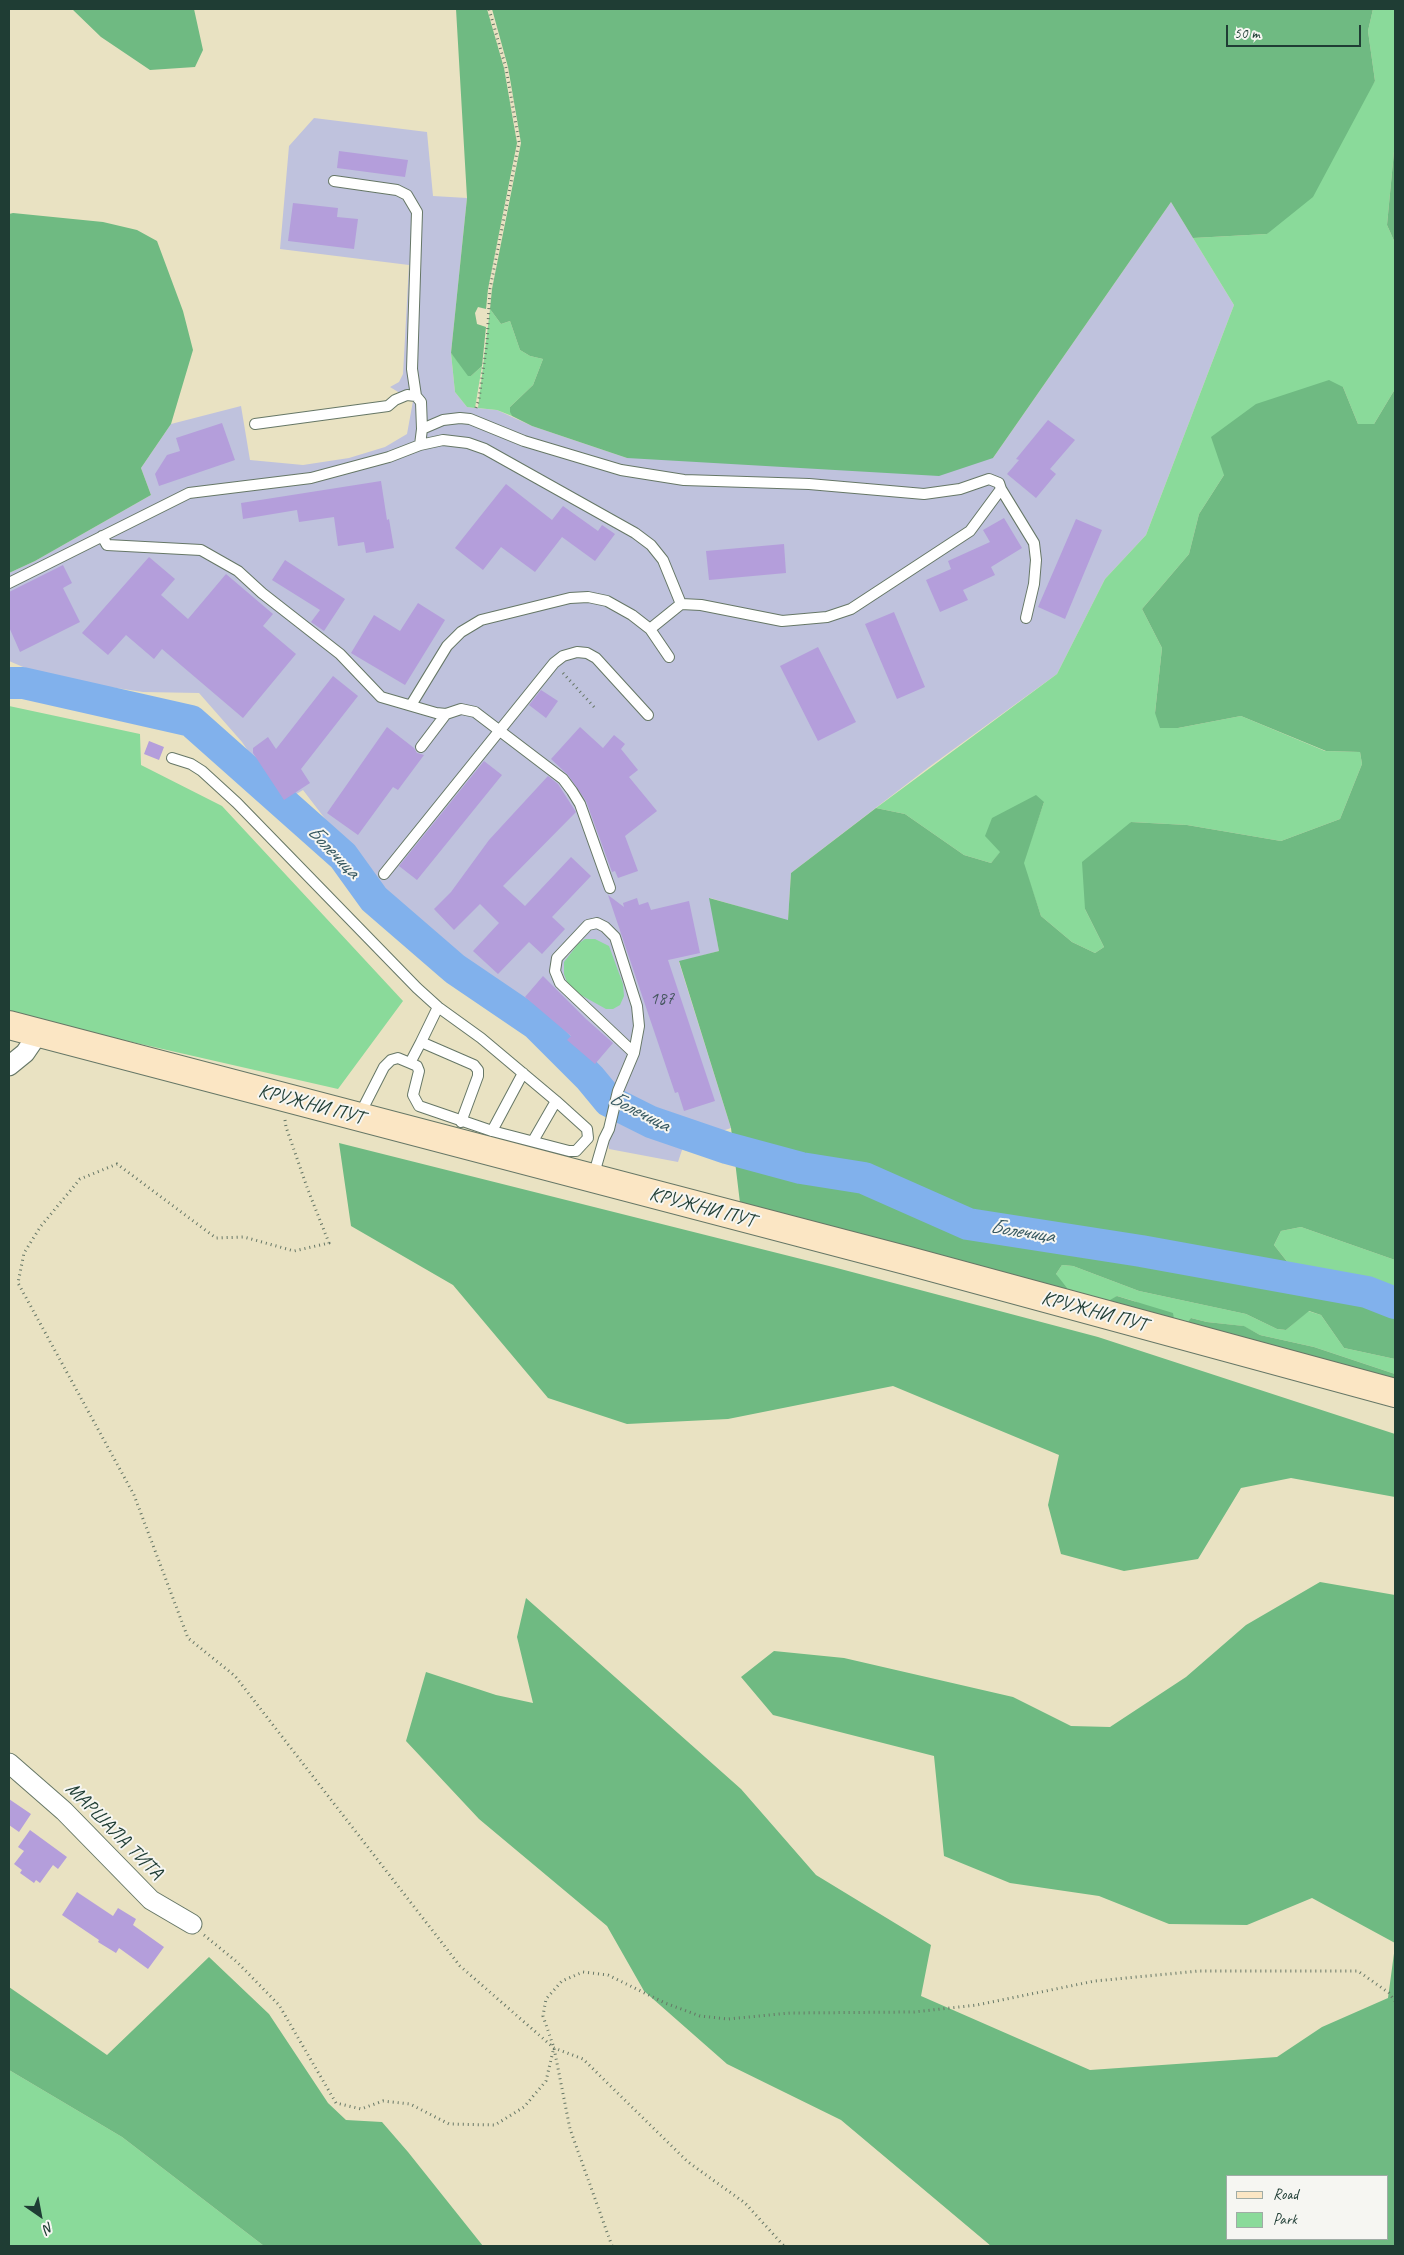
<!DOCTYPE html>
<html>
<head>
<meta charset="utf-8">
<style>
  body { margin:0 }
  #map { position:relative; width:1404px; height:2255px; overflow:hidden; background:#e9e2c2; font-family:Caveat,sans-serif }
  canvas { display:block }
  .frame { position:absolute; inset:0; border:10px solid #1f3d34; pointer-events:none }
  .legend { position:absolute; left:1226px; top:2175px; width:162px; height:65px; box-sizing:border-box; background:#f6f6f2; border:1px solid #a0aca6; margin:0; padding:6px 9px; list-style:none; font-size:15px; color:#1f3d34 }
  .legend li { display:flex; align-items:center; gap:10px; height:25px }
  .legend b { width:25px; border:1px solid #a0aca6 }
  .north { position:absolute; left:15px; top:2190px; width:50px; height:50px; -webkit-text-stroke:4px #f6f6f2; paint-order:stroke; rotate:147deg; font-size:14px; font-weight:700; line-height:20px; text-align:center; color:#1f3d34 }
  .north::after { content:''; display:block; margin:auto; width:18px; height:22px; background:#1f3d34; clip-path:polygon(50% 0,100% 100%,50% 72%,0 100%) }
  .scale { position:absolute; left:1226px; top:25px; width:135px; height:22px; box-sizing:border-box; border:2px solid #1f3d34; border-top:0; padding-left:6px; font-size:15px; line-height:18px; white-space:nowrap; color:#1f3d34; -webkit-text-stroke:4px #f6f6f2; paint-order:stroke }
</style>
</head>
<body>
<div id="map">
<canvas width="1404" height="2255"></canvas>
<div class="frame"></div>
<ul class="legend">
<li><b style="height:6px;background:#fbe6c4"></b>Road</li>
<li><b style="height:14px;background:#8ada9a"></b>Park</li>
</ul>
<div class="north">N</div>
<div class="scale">50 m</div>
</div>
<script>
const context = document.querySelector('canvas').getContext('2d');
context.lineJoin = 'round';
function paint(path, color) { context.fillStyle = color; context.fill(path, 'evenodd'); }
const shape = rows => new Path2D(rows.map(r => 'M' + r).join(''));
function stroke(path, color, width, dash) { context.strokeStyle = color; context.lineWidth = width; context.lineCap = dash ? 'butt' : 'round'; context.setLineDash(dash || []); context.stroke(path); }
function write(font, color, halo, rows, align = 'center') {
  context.font = font + ' Caveat,sans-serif'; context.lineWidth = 4; context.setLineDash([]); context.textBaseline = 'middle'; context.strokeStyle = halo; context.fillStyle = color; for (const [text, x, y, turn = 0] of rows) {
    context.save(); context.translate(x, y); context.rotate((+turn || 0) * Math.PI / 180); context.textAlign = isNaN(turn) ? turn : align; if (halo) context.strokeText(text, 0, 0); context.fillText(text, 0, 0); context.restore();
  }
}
const industrial = shape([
  [314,118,427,132,433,196,467,198,451,353,455,392,467,407,497,410,532,426,627,458,993,458,1171,202,1234,305,1146,535,1105,579,1057,674,929,767,791,873,788,921,710,898,719,951,679,962,731,1128,684,1144,678,1162,609,1149,607,1134,610,1104,504,998,372,880,303,790,283,802,242,742,199,693,143,692,49,678,9,661,9,573,35,561,151,495,141,468,171,424,241,406,250,460,303,465,349,458,385,447,407,434,413,401,390,387,399,382,403,374,409,265,280,249,289,146]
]);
const green = shape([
  [1373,9,1395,9,1395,141,1387,225,1395,243,1395,389,1374,424,1358,424,1343,387,1224,475,1199,514,1189,554,1142,609,1162,648,1155,713,1178,728,1241,716,1325,751,1360,752,1362,764,1340,819,1281,841,1187,825,1131,822,1085,909,1104,947,1095,953,1072,942,1041,916,1023,863,1044,802,991,863,964,855,905,814,876,808,1057,674,1105,579,1146,535,1234,305,1193,238,1267,234,1375,81,1368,31],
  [490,309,501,324,510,321,520,350,530,356,543,359,533,385,510,407,512,416,497,410,478,408],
  [451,353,471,376,482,366,475,408,467,407,455,392],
  [9,706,140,734,141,765,222,806,403,1001,338,1089,9,1014],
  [585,939,595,939,609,946,623,984,624,996,620,1005,613,1009,606,1009,579,994,568,985,564,974,564,962,578,944],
  [1301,1227,1395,1260,1395,1296,1360,1286,1300,1278,1274,1245,1281,1231],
  [1062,1265,1073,1266,1139,1291,1246,1314,1277,1329,1286,1330,1308,1311,1321,1315,1344,1348,1395,1359,1395,1374,1314,1347,1260,1335,1243,1326,1207,1322,1191,1318,1188,1328,1134,1301,1117,1296,1110,1307,1064,1296,1056,1274],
  [9,2070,122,2137,264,2246,9,2246]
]);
const forest = shape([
  [72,9,194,9,203,50,195,67,150,70,101,37],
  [456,9,487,9,504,68,517,143,488,289,486,309,478,307,475,313,477,324,486,327,482,366,471,376,468,376,451,353,467,198],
  [492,9,1373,9,1368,31,1375,81,1313,197,1267,234,1193,238,1171,202,993,458,939,476,627,458,532,426,512,416,510,412,510,407,533,385,543,359,530,356,520,350,510,321,501,324,490,309,492,289,521,143,508,67],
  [1395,141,1395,243,1387,225],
  [13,213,103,222,137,230,157,241,183,311,193,350,171,424,141,468,151,495,35,561,9,573,9,214],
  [1329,380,1343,387,1358,424,1374,424,1395,389,1395,1260,1301,1227,1281,1231,1274,1245,1300,1278,1360,1286,1395,1296,1395,1359,1344,1348,1321,1315,1309,1311,1286,1330,1277,1329,1246,1314,1139,1291,1073,1266,1062,1265,1056,1274,1067,1288,1068,1294,740,1203,731,1128,679,961,719,951,709,898,788,920,791,873,876,808,905,814,964,855,991,863,1000,852,985,836,992,818,1036,795,1044,802,1024,863,1041,916,1072,942,1095,953,1104,947,1085,909,1082,862,1131,822,1187,825,1281,841,1340,819,1362,764,1360,752,1326,751,1241,716,1178,728,1160,728,1155,713,1162,648,1142,609,1189,554,1199,514,1224,475,1211,437,1256,404],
  [339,1143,833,1267,1098,1337,1395,1434,1395,1497,1291,1478,1241,1488,1198,1559,1124,1571,1061,1554,1048,1505,1059,1455,893,1386,728,1419,627,1424,548,1398,453,1285,351,1226],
  [1117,1296,1173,1313,1174,1319,1172,1324,1110,1307,1110,1300],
  [1191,1318,1207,1322,1244,1326,1260,1335,1314,1347,1395,1374,1395,1382,1188,1328,1188,1322],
  [1320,1582,1395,1595,1395,1943,1312,1898,1247,1925,1169,1924,1099,1896,1010,1883,944,1856,934,1756,773,1715,741,1677,774,1651,844,1658,1013,1697,1071,1726,1110,1727,1186,1677,1246,1625],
  [526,1598,741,1789,816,1875,931,1945,921,1996,1090,2070,1277,2057,1322,2027,1388,1998,1395,1946,1395,2246,991,2246,841,2120,727,2064,644,1991,607,1926,479,1819,406,1741,426,1672,496,1695,533,1703,517,1637],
  [1228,2176,1388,2176,1388,2239,1228,2239],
  [209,1957,269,2014,328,2103,346,2120,382,2122,408,2152,483,2246,264,2246,122,2137,9,2070,9,1987,107,2055]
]);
const river = shape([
  [9,683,23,683,191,721,343,856,374,899,455,969,536,1024,590,1078,609,1101,651,1122,727,1148,801,1168,864,1178,968,1224,1141,1251,1367,1292,1395,1303]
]);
const building = shape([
  [339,151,408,160,405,177,337,168],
  [293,203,338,208,337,217,358,219,354,249,288,241],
  [1048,420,1075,440,1050,469,1056,474,1036,498,1007,474,1019,460,1016,459],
  [222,423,235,460,159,486,155,474,167,455,180,451,176,438],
  [381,481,387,520,389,519,394,548,366,553,364,542,338,546,334,517,299,522,297,510,243,519,241,503],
  [506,484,552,520,563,506,598,531,602,525,615,534,595,561,562,537,535,572,501,547,483,570,455,548],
  [1004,518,1022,548,991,567,995,575,963,590,968,600,940,612,926,580,951,569,948,561,990,542,983,530],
  [1076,519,1102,530,1065,619,1038,607],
  [784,544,786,573,709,580,706,551],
  [149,557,175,579,161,595,188,619,226,574,273,614,263,626,296,654,243,718,162,649,154,659,126,635,108,655,82,633],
  [285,560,345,599,324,631,311,622,320,610,272,580],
  [63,565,72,583,63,588,80,622,20,652,9,627,9,592],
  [418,603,445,620,405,685,351,653,374,615,400,631],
  [894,612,925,687,897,699,865,624],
  [818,647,856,722,818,741,780,666],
  [333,676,358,696,301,769,310,783,284,800,253,753,253,748,268,737,276,749],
  [541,690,558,701,546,718,529,705],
  [387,727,414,748,417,753,424,755,398,790,393,787,358,835,327,813],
  [580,727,603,748,614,735,625,744,621,749,638,770,629,777,657,811,625,836,638,871,618,878,615,871,612,872,586,801,568,775,551,759],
  [149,741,164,747,159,760,144,754],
  [484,761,502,775,417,880,399,866],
  [548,776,558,784,576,812,503,886,525,906,571,857,591,876,552,917,565,929,542,954,529,942,498,974,473,951,499,923,480,904,454,930,434,909,451,892,489,840],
  [608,895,624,907,623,903,637,898,639,905,648,902,651,910,689,901,700,953,668,960,715,1101,684,1111,678,1092,675,1093],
  [543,976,586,1019,613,1043,595,1064,567,1040,571,1036,525,997],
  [9,1799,31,1814,19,1832,9,1825],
  [30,1830,67,1857,58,1869,53,1865,40,1883,36,1880,34,1883,20,1873,22,1870,14,1864,24,1851,18,1847],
  [77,1892,113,1916,118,1908,136,1919,133,1925,164,1947,148,1969,119,1948,116,1953,98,1942,99,1940,62,1915]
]);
const path = shape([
  [476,408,479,399,487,342,490,289,519,142,506,68,489,9],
  [563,673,595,708],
  [285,1120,286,1127,308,1190,329,1243,294,1251,244,1237,216,1238,117,1164,80,1179,41,1226,24,1253,18,1283,134,1495,188,1638,235,1676,460,1966,554,2048,583,2059,688,2162,745,2203,784,2246],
  [204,1935,237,1962,279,2005,336,2103,361,2109,383,2101,410,2104,449,2124,495,2125,524,2107,546,2081,553,2051],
  [612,2246,570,2129,554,2048,543,2016,546,1999,562,1981,583,1972,608,1975,665,2003,700,2016,728,2019,790,2013,914,2012,977,2005,1095,1981,1199,1971,1358,1971,1389,1993,1395,2001]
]);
const service = shape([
  [334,181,397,190,407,195,417,212,412,369,416,396],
  [255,424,388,406,395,400,407,395,416,396,421,402,422,429],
  [420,445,443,440,468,443,485,449,635,533,651,545,663,560,681,604],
  [1001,489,1034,543,1036,560,1034,584,1026,618],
  [102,536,107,545,201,550,238,571,262,593,340,654,381,697,436,713,446,714,461,709,475,712,563,779,572,791,580,804,610,888],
  [9,583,189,493,311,478,389,457,420,445,422,429,443,420,460,418,470,419,524,441,621,470,684,480,809,484,924,494,960,489,989,479,999,483,1001,489,970,531,851,609,827,617,782,621,701,605,681,604,650,629],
  [411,705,447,646,461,632,481,620,570,598,588,597,607,601,632,615,650,629,669,657],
  [421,747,446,714],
  [172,758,191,764,202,771,237,803,417,988,438,1007,481,1038,556,1101,587,1129,588,1138,576,1151,569,1151,492,1131,419,1106,413,1095,419,1071,417,1066,410,1063],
  [384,874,554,663,563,656,577,652,587,653,596,658,648,715],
  [438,1007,421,1042,474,1065,478,1070,478,1076,461,1122],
  [359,1116,384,1067,391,1060,398,1058,410,1063,421,1042],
  [492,1131,523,1073],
  [533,1141,556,1101],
  [593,1177,604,1139,609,1129,618,1091,634,1053,639,1026,637,1006,615,937,605,927,597,923,588,925,557,958,555,971,560,983,634,1053]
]);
const minor = shape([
  [9,1066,25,1053,38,1034],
  [9,1763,64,1811,151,1900,192,1924]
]);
const secondary = shape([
  [9,1025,909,1261,1395,1393]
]);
const numberNames = [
  ["187",662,999]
];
const streetNames = [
  ["КРУЖНИ ПУТ",311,1105,15],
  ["КРУЖНИ ПУТ",702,1208,15],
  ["КРУЖНИ ПУТ",1094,1312,15],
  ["МАРШАЛА ТИТА",114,1831,45]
];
const waterNames = [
  ["Болечица",333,852,46],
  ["Болечица",639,1112,27],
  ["Болечица",1022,1232,9]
];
paint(industrial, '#bfc2dd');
paint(green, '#8ada9a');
paint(forest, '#6fba82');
stroke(river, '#81b1ec', 32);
paint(building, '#b49edb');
stroke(service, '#676', 12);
stroke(minor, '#676', 21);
stroke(secondary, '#676', 30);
stroke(path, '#676', 3, [1, 4]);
stroke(service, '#fff', 10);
stroke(minor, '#fff', 19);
stroke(secondary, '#fbe6c4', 28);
write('18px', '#44555e', null, numberNames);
write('20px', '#1f3d34', '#f6f6f2', streetNames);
write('italic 21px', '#385a62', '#f6f6f2', waterNames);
</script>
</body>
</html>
